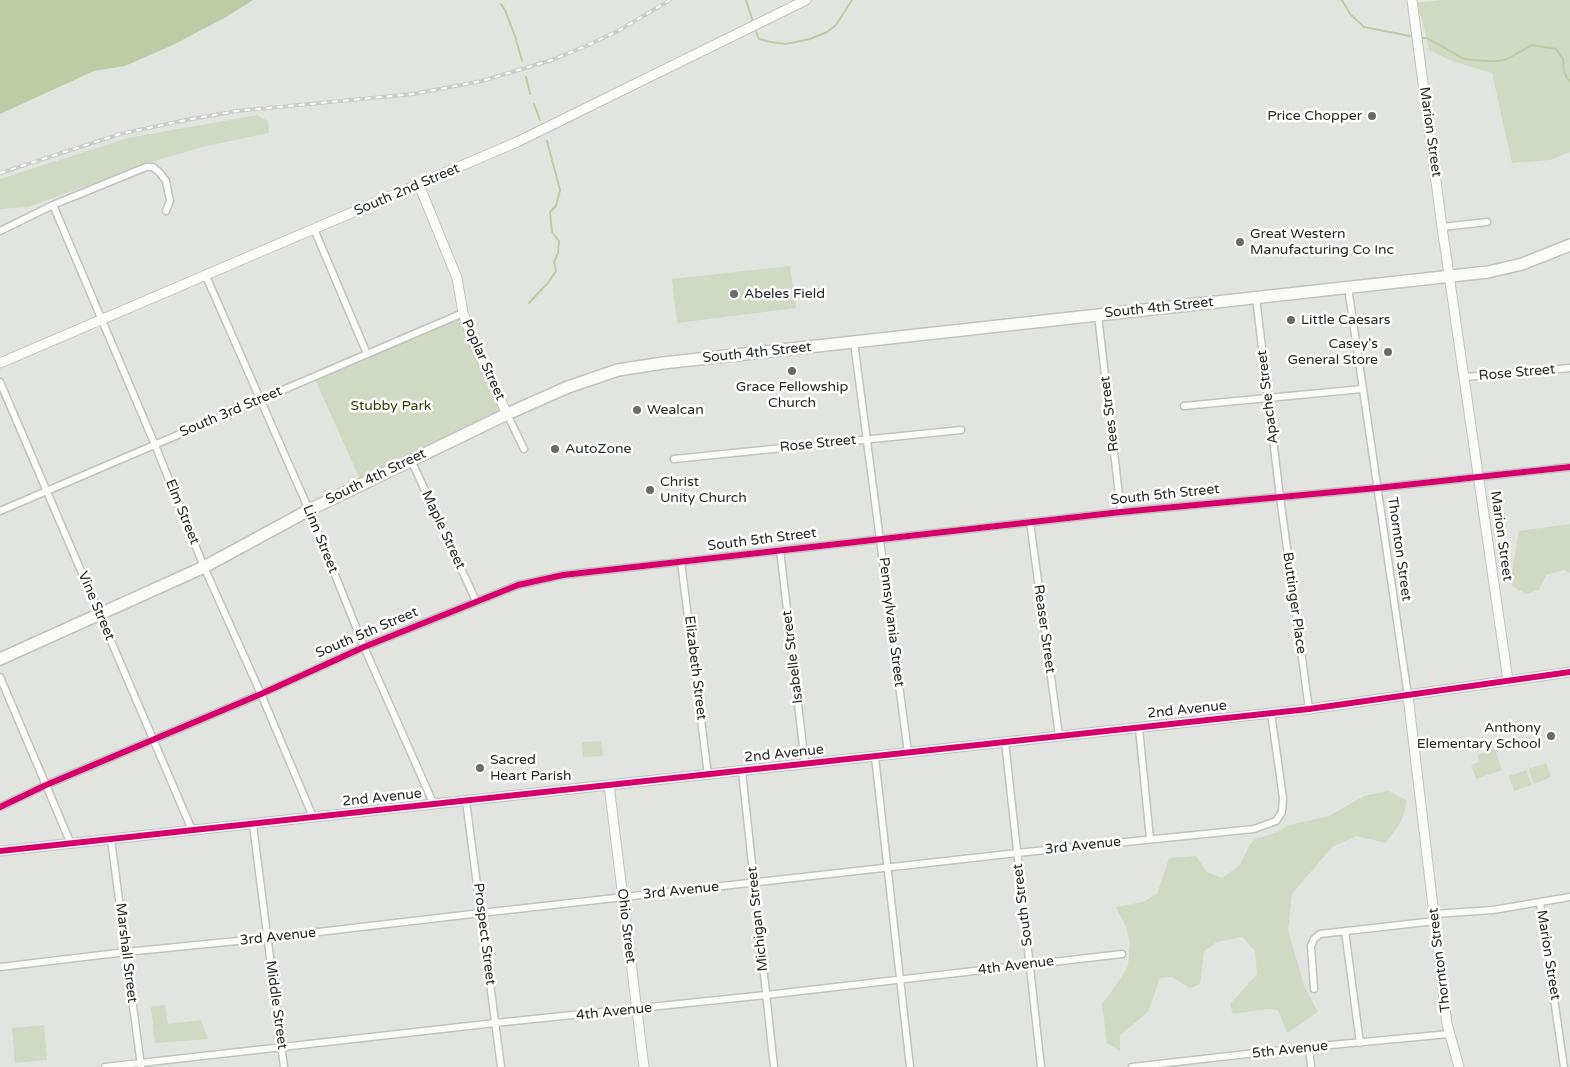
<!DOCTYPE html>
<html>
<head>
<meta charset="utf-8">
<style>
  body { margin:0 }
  canvas { display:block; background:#e2e5df }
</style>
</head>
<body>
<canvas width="1570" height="1067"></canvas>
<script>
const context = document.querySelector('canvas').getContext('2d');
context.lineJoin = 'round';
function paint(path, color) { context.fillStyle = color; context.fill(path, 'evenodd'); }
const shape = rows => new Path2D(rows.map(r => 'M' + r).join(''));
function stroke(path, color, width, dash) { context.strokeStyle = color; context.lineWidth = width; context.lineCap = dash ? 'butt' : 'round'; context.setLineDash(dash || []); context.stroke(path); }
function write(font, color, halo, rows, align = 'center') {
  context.font = font + ' "Varela Round",sans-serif'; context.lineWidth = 5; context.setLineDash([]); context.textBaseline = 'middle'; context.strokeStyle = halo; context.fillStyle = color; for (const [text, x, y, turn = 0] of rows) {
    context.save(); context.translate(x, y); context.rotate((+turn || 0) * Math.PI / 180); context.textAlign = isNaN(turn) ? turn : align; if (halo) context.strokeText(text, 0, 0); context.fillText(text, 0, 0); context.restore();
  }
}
const green = shape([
  [1441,0,1570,0,1570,152,1550,160,1512,163,1492,73,1452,61,1429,50,1422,19,1413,3],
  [257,115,268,121,269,133,206,146,161,159,28,207,0,209,0,179,128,138],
  [790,266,796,308,677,323,672,279],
  [463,313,507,414,362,484,314,377],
  [1570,524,1570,573,1564,570,1546,575,1539,590,1526,594,1512,586,1513,565,1519,531],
  [601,741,603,756,583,757,582,742],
  [1495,749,1502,770,1476,779,1471,765,1480,762,1477,755],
  [1546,763,1551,777,1534,784,1529,769],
  [1526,770,1532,785,1514,791,1509,776],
  [1388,791,1406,800,1405,811,1400,823,1386,843,1357,836,1332,847,1292,894,1288,930,1305,988,1318,1012,1287,1033,1278,1010,1266,1009,1233,1014,1230,1004,1257,974,1255,951,1242,937,1217,942,1204,951,1200,984,1190,988,1172,977,1160,978,1148,1012,1120,1035,1120,1051,1107,1043,1102,1004,1117,984,1128,966,1130,942,1126,927,1116,907,1143,902,1157,894,1169,858,1196,856,1207,872,1222,878,1240,865,1249,846,1255,839,1275,833,1289,825,1329,816,1364,796],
  [165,1005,168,1024,201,1020,208,1039,155,1043,151,1007],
  [44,1025,47,1060,15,1063,12,1028]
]);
const water = shape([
  [0,0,253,0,226,17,175,44,125,66,94,71,0,114]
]);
const stream = shape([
  [746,0,753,22],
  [1342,0,1350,14,1364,27,1415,37],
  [501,4,505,10,515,36,522,61],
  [755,29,759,39,771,42,786,44,810,39,827,32,836,25,852,0],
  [1419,38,1427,38,1464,59,1485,61,1498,61,1507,59,1532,45,1556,49,1563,59,1564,71,1567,78,1570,81],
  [526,77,530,94],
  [534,104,540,120],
  [529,303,548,283,556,271,554,262,558,253,559,241,552,232,550,212,556,206,560,190,547,141]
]);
const street = shape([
  [53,205,155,445,204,567,261,694,313,817],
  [1442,227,1487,222],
  [314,229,367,354],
  [0,231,53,205,146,167,153,167,160,173,166,181,170,201,166,211],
  [205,274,309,510,364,647,434,805],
  [1348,287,1408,696],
  [1256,298,1280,497,1309,709],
  [1098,315,1121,512],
  [854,342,908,753],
  [1465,377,1570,368],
  [0,382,192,830],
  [1184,406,1362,389],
  [507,414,524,449],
  [674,459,961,430],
  [411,460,476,601],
  [0,511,463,313],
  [1030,522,1059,736],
  [780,550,805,764],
  [681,562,708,775],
  [0,677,71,844],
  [1139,728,1150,839],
  [1005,742,1041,1067],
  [875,757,910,1067],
  [742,771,774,1067],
  [466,801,501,1067],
  [0,807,46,785,261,694,364,647,518,585,563,575,1121,512,1377,488,1570,467],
  [253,825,284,1067],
  [111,839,141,1066],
  [1540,903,1564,1067],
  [1434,914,1493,910,1570,897],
  [1345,931,1360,1043],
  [0,967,126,952,267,938,481,913,1017,853,1254,829,1276,821,1282,812,1283,798,1271,713],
  [1314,989,1311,946,1314,939,1320,934,1435,921],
  [1309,1047,1311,1067],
  [105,1067,495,1023,766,995,1122,954],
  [1132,1067,1309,1047,1449,1034]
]);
const secondary = shape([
  [1412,0,1442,227,1508,680],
  [419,185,457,278,463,313,471,336,507,414],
  [0,363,517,142,806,0],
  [1408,696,1447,1024,1459,1067],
  [609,785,644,1067],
  [0,851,1309,709,1570,672]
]);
const highway = shape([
  [0,659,204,567,309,510,507,414,568,387,618,370,663,363,1488,272,1522,264,1570,245]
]);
const rail = shape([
  [0,173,120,134,186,120,237,111,413,94,482,81,552,60,586,46,618,31,670,0]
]);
const cycleway = shape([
  [0,807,46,785,261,694,364,647,518,585,563,575,1121,512,1377,488,1570,467],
  [0,851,1309,709,1570,672]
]);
const markers = [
  [1372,116,5,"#696b66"],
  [1240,242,5,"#696b66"],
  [734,294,5,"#696b66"],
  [1291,320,5,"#696b66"],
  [1388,352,5,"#696b66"],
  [792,371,5,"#696b66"],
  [637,410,5,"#696b66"],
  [555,449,5,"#696b66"],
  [650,490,5,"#696b66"],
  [1551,736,5,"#696b66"],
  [480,768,5,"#696b66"]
];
const poiNames = [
  ["Price Chopper",1362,116,"right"],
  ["Great Western",1250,234],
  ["Manufacturing Co Inc",1250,250],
  ["Abeles Field",744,294],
  ["Little Caesars",1301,320],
  ["Casey's",1378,344,"right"],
  ["General Store",1378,360,"right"],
  ["Grace Fellowship",792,387,"center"],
  ["Church",792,403,"center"],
  ["Wealcan",647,410],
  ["AutoZone",565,449],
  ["Christ",660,482],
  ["Unity Church",660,498],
  ["Anthony",1541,728,"right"],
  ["Elementary School",1541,744,"right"],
  ["Sacred",490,760],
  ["Heart Parish",490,776]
];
const streetNames = [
  ["Marion Street",1430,132,82],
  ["South 2nd Street",407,190,-23],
  ["South 4th Street",1159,308,-6],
  ["South 4th Street",757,353,-6],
  ["Poplar Street",483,360,66],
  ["Rose Street",1517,373,-5],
  ["Apache Street",1268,397,-97],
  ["South 3rd Street",231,412,-23],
  ["Rees Street",1110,414,-97],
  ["Rose Street",818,444,-6],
  ["South 4th Street",376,477,-26],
  ["South 5th Street",1165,495,-6],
  ["Elm Street",182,512,68],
  ["Maple Street",443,530,65],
  ["Marion Street",1501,536,82],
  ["Linn Street",320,539,68],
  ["South 5th Street",762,540,-7],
  ["Thornton Street",1399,549,82],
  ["Buttinger Place",1294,603,82],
  ["Vine Street",96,606,67],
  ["Pennsylvania Street",891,622,83],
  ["Reaser Street",1044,629,82],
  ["South 5th Street",367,633,-23],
  ["Isabelle Street",793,657,-97],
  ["Elizabeth Street",695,668,83],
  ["2nd Avenue",1187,710,-6],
  ["2nd Avenue",784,754,-6],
  ["2nd Avenue",382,798,-6],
  ["3rd Avenue",1083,846,-6],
  ["3rd Avenue",681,891,-6],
  ["South Street",1023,905,-97],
  ["Michigan Street",758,919,-96],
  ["Ohio Street",626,926,83],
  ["Prospect Street",484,934,83],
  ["3rd Avenue",278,937,-6],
  ["Marshall Street",126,953,83],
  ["Marion Street",1548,955,81],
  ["Thornton Street",1440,960,-97],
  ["4th Avenue",1016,966,-7],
  ["Middle Street",276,1005,82],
  ["4th Avenue",614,1012,-6],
  ["5th Avenue",1290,1050,-6]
];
const parkNames = [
  ["Stubby Park",391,406]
];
paint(green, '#d0d9c2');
paint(water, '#bdcca4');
stroke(stream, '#bdcca4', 2);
stroke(street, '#c1c3bf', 9);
stroke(secondary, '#c1c3bf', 11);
stroke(highway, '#c1c3bf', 14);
stroke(street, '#fbfbfa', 6);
stroke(secondary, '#fbfbfa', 9);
stroke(highway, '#fbfbfa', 11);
stroke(rail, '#cdcecb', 4);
stroke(rail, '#fff', 2, [5.5]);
stroke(cycleway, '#d6006c', 6);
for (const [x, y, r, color] of markers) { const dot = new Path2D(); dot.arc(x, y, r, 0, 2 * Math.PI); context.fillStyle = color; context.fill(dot); stroke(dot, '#fff', 2); }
write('14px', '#282a25', '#fff', poiNames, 'left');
write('14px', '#282a25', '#fff', streetNames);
write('14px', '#2f4000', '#fff', parkNames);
</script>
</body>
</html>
